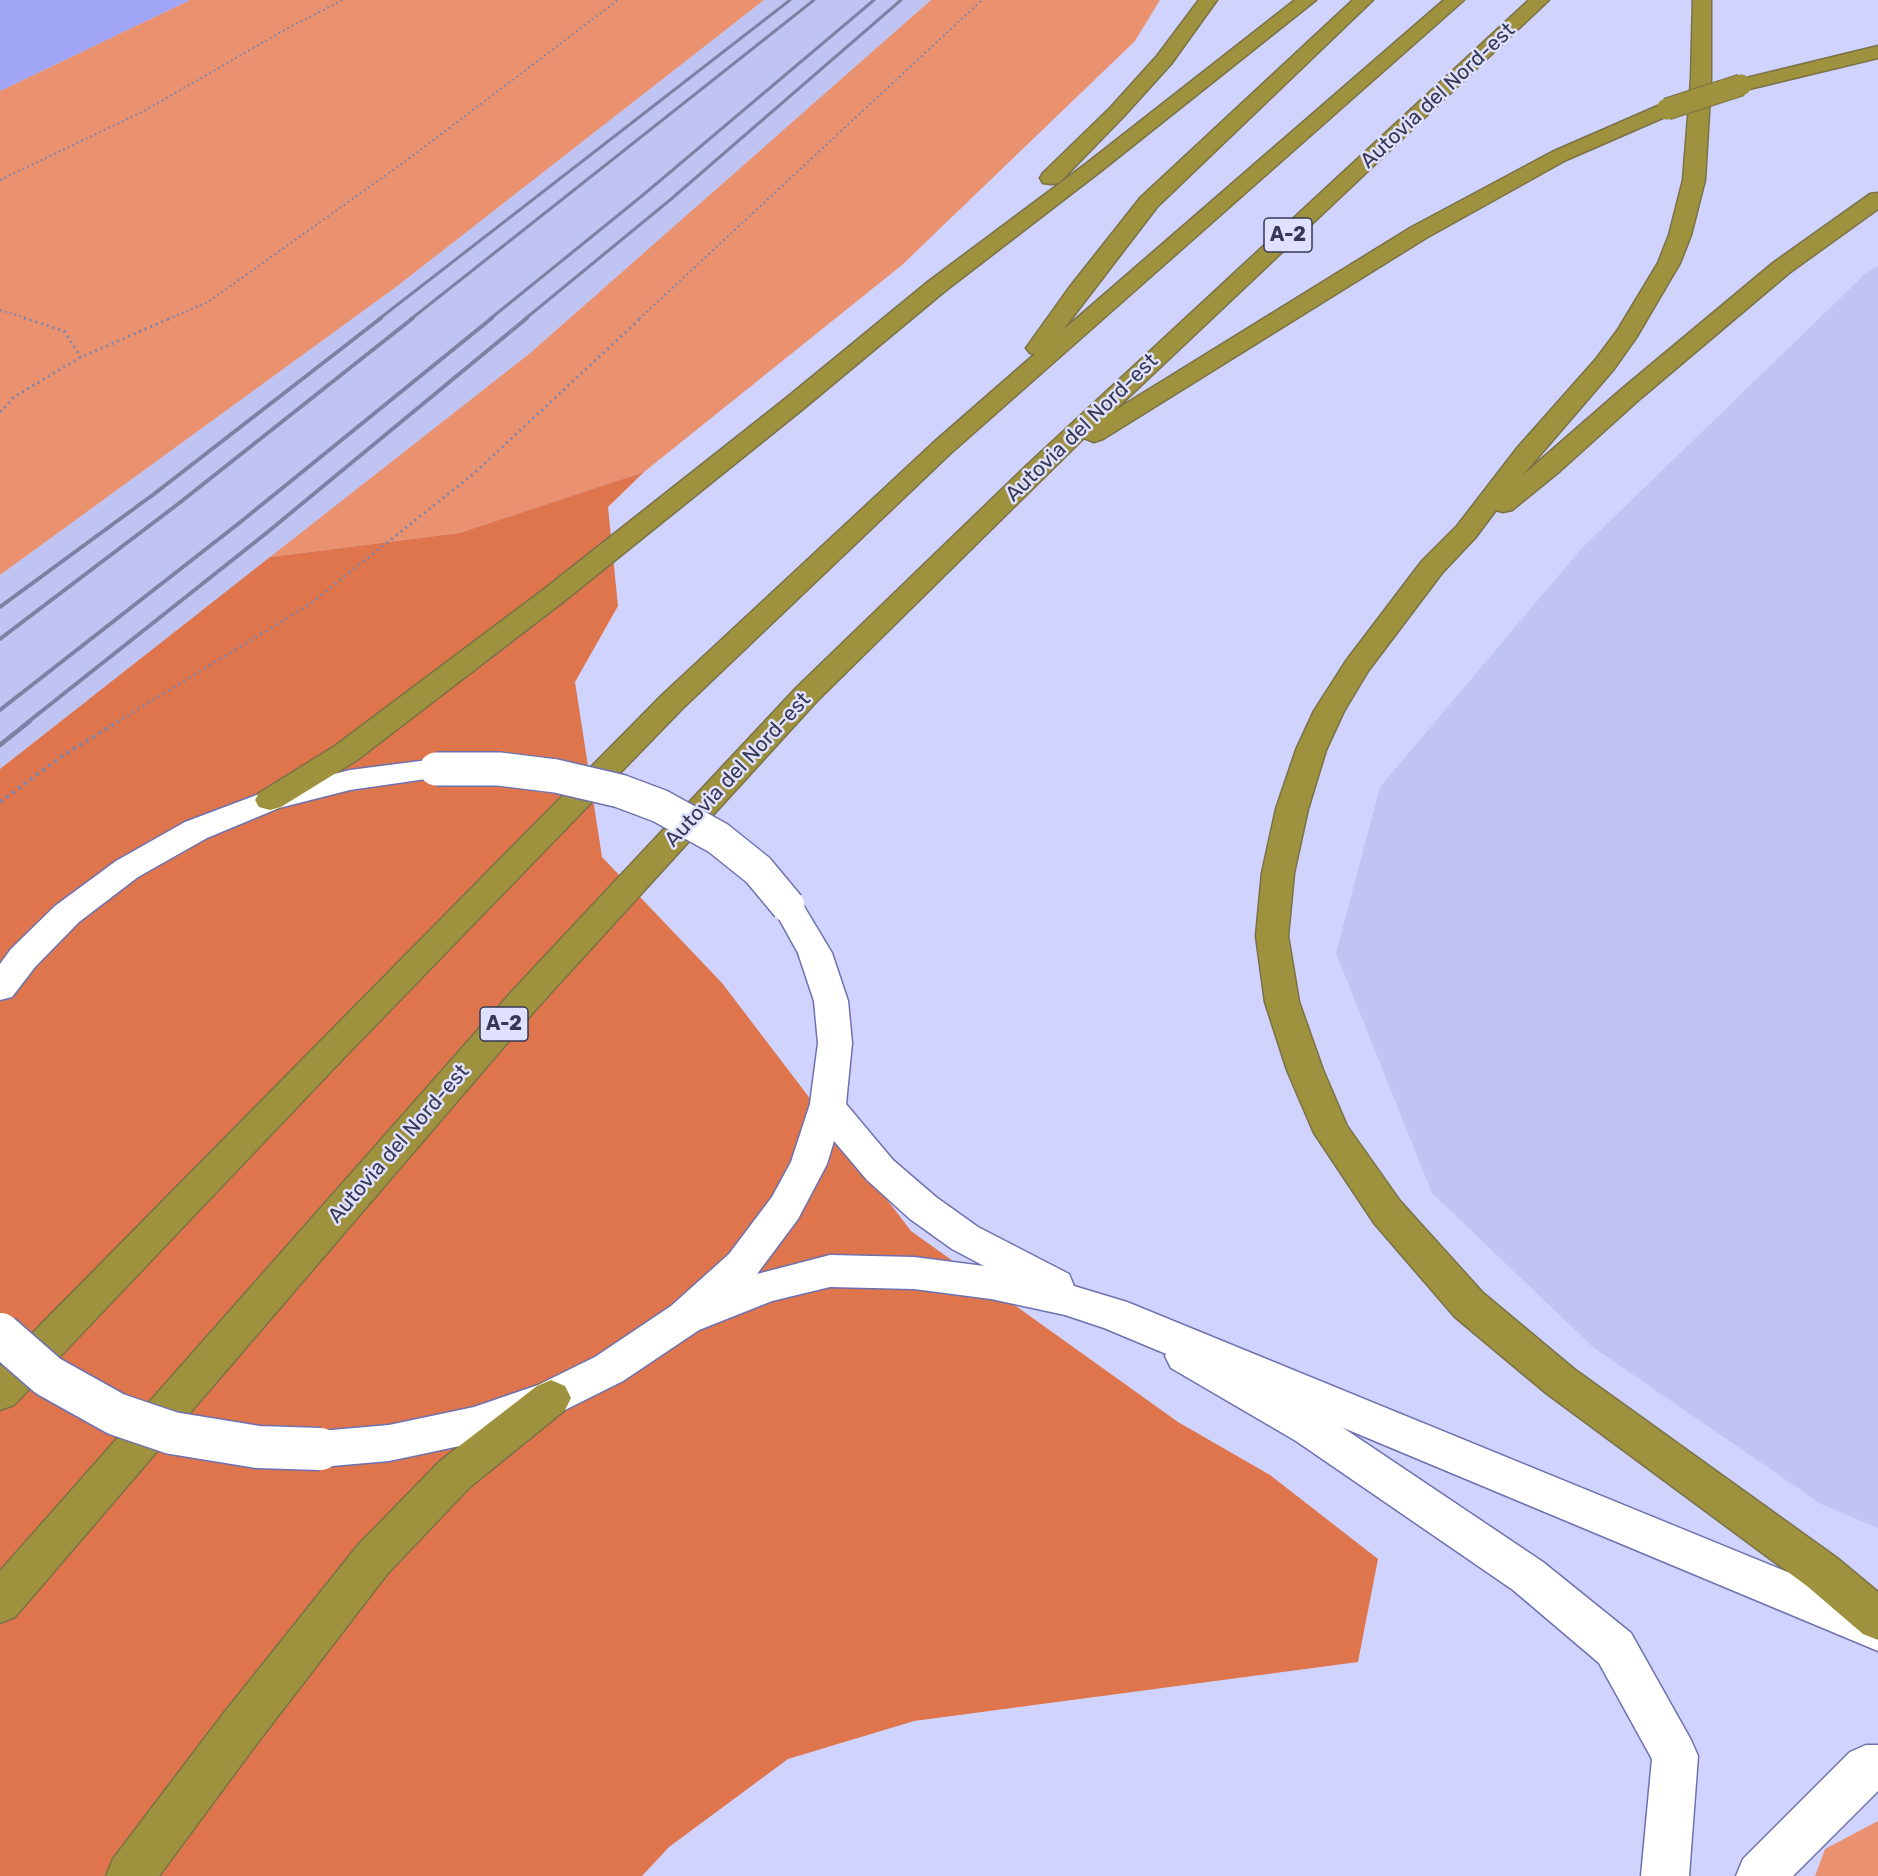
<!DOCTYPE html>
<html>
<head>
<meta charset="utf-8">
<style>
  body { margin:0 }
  canvas { display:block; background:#cfd3fd }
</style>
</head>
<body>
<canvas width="1878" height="1876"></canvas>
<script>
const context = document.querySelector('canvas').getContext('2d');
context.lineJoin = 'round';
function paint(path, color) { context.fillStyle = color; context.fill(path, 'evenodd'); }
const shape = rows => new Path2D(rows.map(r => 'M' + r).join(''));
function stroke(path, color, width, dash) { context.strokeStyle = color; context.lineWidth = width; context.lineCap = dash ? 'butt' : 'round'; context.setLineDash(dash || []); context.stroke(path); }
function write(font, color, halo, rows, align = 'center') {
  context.font = font + ' Rubik,sans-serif'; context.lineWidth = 5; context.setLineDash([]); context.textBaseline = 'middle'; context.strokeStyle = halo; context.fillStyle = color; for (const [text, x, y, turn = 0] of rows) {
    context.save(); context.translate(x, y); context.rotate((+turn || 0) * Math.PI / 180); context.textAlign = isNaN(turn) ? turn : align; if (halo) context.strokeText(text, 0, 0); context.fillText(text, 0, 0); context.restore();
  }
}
const built = shape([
  [764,0,931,0,529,354,0,769,0,575,396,287],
  [1878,266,1878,1528,1821,1504,1594,1348,1432,1193,1336,953,1380,787,1581,549,1864,275]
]);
const green = shape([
  [190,0,764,0,396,287,0,575,0,91],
  [931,0,1160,0,1135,41,902,265,644,472,459,533,270,557,529,354],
  [1878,1821,1878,1876,1815,1876,1825,1849]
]);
const forest = shape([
  [644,472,608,507,618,606,575,682,602,857,722,983,911,1231,1178,1422,1270,1475,1378,1559,1358,1662,914,1721,788,1759,669,1847,642,1876,0,1876,0,769,270,557,459,533]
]);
const water = shape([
  [0,0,190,0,0,91]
]);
const pathFar2 = shape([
  [0,180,144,111,288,28,343,0],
  [0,310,29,319],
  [168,319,208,302,407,160,618,0],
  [639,319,982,0]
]);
const pathFar1 = shape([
  [24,318,64,331,81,357],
  [0,412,14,397,81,357,171,318],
  [117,722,310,604,472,475,641,318]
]);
const path = shape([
  [0,802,62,756,119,721]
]);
const lane = shape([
  [1185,1339,1199,1344,1324,1415,1543,1562,1631,1633,1691,1740,1698,1756,1689,1876,1641,1876,1652,1759,1599,1663,1513,1590,1296,1441,1171,1368,1165,1356,1171,1344,1185,1339],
  [1866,1745,1878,1745,1878,1791,1793,1876,1736,1876,1743,1859,1850,1752,1866,1745]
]);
const secondary = shape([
  [436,759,447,762,451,769,447,776,350,790,279,808,207,838,138,877,79,922,35,967,12,997,0,1000,0,964,11,949,55,906,116,861,185,822,270,790,350,770,436,759],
  [788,894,799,898,832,953,848,1001,852,1043,846,1104,893,1160,936,1197,978,1227,1069,1274,1074,1286,1127,1302,1878,1609,1878,1651,1104,1328,1065,1315,991,1299,914,1289,830,1287,772,1301,699,1330,623,1381,565,1410,474,1443,389,1461,320,1467,306,1462,300,1449,306,1436,320,1431,389,1425,474,1407,538,1385,595,1357,671,1306,729,1254,772,1197,791,1162,810,1104,818,1043,814,1001,798,953,772,906,777,898,788,894],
  [834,1141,867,1180,910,1219,952,1249,984,1266,914,1257,830,1255,757,1274,798,1219,827,1164,834,1141]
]);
const highway = shape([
  [1199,0,1217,0,1171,64,1124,116,1059,183,1051,184,1043,183,1040,178,1043,173,1110,108,1157,56,1199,0],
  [1295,0,1316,0,1101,171,945,291,803,409,563,602,357,760,281,807,270,810,259,807,255,800,259,793,335,746,543,590,785,399,929,281,1087,163,1295,0],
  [1353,0,1373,0,1157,207,1062,331,1444,0,1464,0,951,453,682,709,340,1062,14,1405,0,1410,0,1366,662,695,933,443,1035,354,1030,353,1026,348,1069,288,1141,197,1353,0],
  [1529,0,1549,0,1114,411,1410,228,1552,152,1660,105,1674,105,1677,109,1674,113,1566,160,1426,238,1103,439,1094,442,1084,438,817,701,538,1007,15,1617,0,1623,0,1571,514,989,797,687,1027,465,1529,0],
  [1693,0,1711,0,1711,79,1705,180,1691,235,1680,263,1636,338,1614,369,1522,476,1623,388,1773,263,1870,194,1878,193,1878,209,1789,273,1641,398,1560,471,1512,510,1503,512,1496,510,1475,538,1442,573,1368,671,1344,711,1326,750,1308,809,1294,873,1288,936,1299,1002,1323,1070,1347,1126,1400,1201,1483,1293,1574,1369,1837,1558,1878,1592,1878,1640,1863,1634,1807,1586,1546,1393,1455,1317,1374,1223,1314,1133,1287,1070,1265,1002,1256,936,1262,873,1276,809,1296,750,1314,711,1346,661,1422,561,1457,526,1518,447,1596,359,1617,331,1658,263,1669,235,1683,180,1691,79,1693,0],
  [1878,46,1878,58,1741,91,1734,89,1731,85,1734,81,1878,46],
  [551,1380,565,1386,571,1398,565,1410,470,1487,388,1573,255,1746,159,1876,106,1876,113,1859,223,1714,358,1545,440,1461,537,1386,551,1380]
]);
const railFar2 = shape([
  [379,319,790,0],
  [411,319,814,0],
  [490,319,643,195,874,0],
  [525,319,670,200,901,0]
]);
const railFar1 = shape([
  [0,607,154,494,381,318],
  [0,639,178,504,413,318],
  [0,710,238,524,492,318],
  [28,722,264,535,527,318]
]);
const rail = shape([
  [0,745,30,721]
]);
const secondaryBridgeFar1 = shape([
  [436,769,499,769,556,776,620,791,660,806,718,838,758,870,788,906]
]);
const secondaryBridge = shape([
  [0,1334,48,1376,116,1414,172,1433,258,1447,320,1449]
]);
const highwayBridge = shape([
  [1667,109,1741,85]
]);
const shields = [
  [1288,235,48],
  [504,1024,48]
];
const shieldNames = [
  ["A-2",1288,235],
  ["A-2",504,1024]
];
const streetNames = [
  ["Autovia del Nord-est",1438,96,-43],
  ["Autovia del Nord-est",1082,428,-44],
  ["Autovia del Nord-est",738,770,-47],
  ["Autovia del Nord-est",399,1144,-49]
];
paint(built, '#c0c4f2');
paint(green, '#ea9170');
paint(forest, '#df754c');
paint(water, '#a1a5f5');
stroke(lane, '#6e71b0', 3);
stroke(secondary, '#6e71b0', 3);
stroke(highway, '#7a7246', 3);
stroke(pathFar2, '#8285a8', 2, [2, 3]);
stroke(pathFar1, '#8285a8', 3, [2, 4]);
stroke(path, '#8285a8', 4, [3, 4.5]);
paint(lane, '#fff');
paint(secondary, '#fff');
paint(highway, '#9f923e');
stroke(railFar2, '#7e81a3', 3);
stroke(railFar1, '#7e81a3', 4);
stroke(rail, '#7e81a3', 4.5);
stroke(secondaryBridgeFar1, '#6e71b0', 36, []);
stroke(secondaryBridge, '#6e71b0', 45, []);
stroke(highwayBridge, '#7a7246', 23, []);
stroke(secondaryBridgeFar1, '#fff', 33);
stroke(secondaryBridge, '#fff', 42);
stroke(highwayBridge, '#9f923e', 21);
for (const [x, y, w] of shields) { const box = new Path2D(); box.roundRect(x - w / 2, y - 17, w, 34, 4.5); context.fillStyle = '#dfe1fe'; context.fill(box); stroke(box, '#363854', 1.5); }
write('bold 20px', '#363854', null, shieldNames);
write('21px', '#363854', '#dfe1fe', streetNames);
</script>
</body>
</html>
